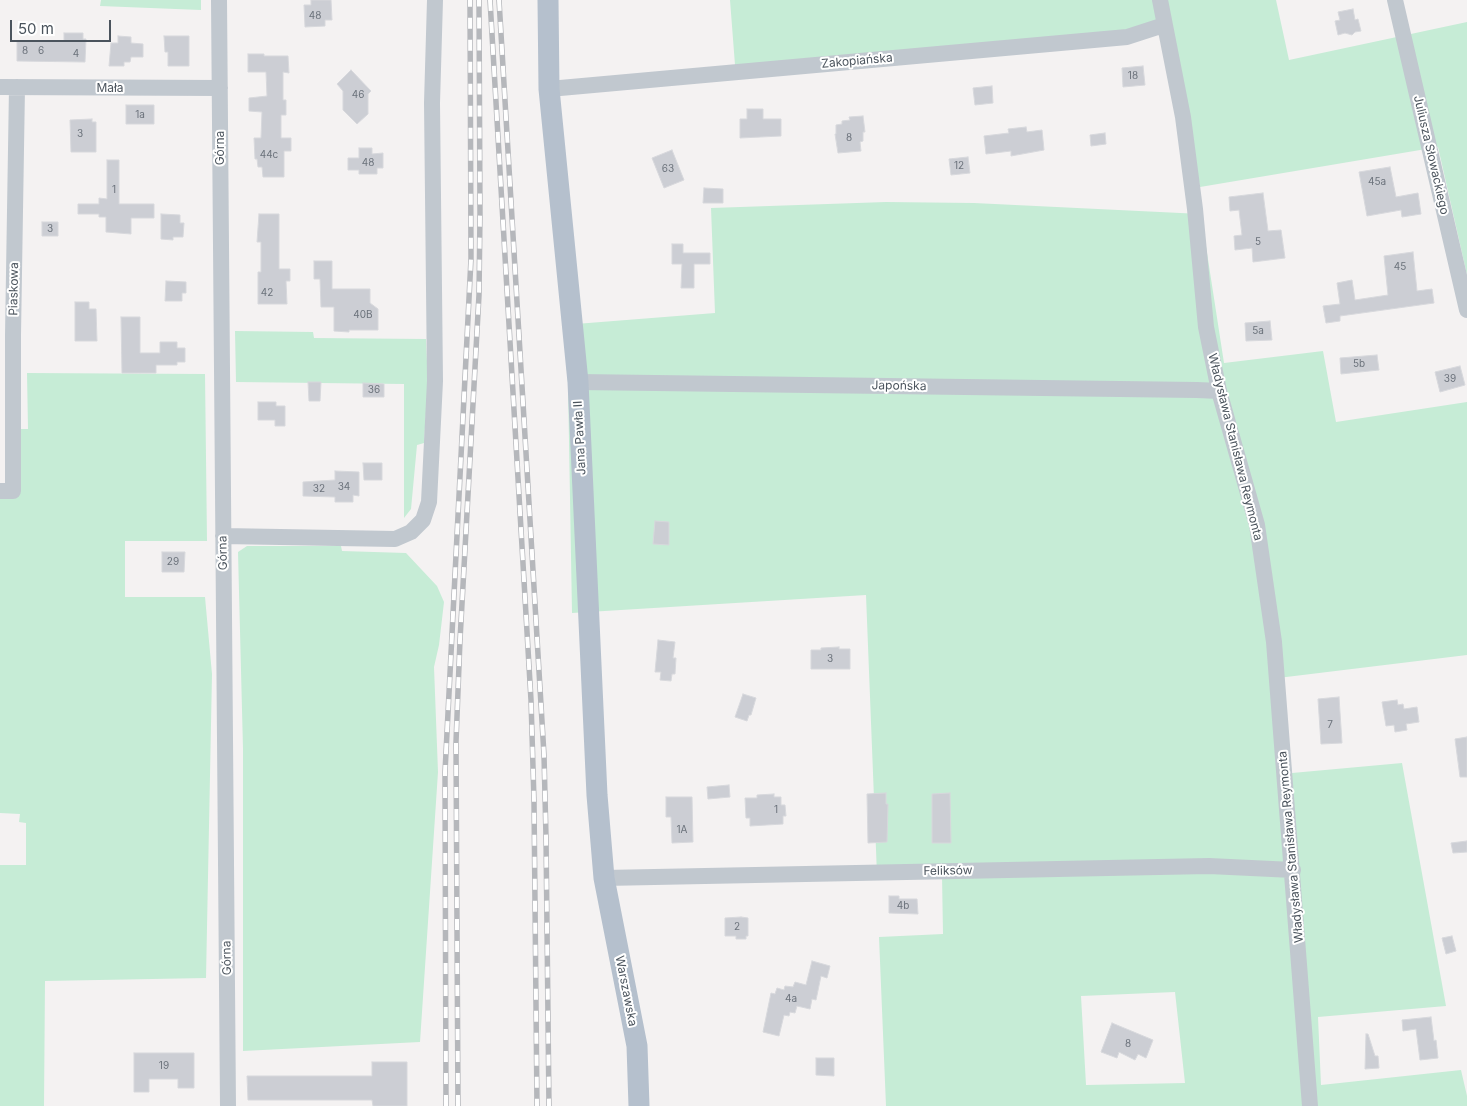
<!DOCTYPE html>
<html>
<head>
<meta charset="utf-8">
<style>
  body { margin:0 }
  #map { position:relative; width:1467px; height:1106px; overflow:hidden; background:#f4f2f2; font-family:Inter,sans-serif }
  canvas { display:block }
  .scale { position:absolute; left:10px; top:20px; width:101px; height:22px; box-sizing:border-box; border:2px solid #4b545d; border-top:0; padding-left:6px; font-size:15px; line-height:18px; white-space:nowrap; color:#4b545d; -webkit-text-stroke:4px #fff; paint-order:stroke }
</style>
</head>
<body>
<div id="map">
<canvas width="1467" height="1106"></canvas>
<div class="scale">50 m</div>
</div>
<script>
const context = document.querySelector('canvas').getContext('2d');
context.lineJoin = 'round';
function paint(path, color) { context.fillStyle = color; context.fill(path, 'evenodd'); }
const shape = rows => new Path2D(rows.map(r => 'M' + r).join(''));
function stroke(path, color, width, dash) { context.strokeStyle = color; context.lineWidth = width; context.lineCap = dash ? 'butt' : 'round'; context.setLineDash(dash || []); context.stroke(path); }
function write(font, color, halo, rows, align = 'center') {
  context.font = font + ' Inter,sans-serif'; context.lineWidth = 4; context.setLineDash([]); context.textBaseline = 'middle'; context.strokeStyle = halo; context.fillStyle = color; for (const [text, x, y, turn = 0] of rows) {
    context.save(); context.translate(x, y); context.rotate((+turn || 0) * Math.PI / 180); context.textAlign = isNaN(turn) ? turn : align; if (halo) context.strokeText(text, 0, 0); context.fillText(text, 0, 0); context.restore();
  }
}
const green = shape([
  [101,0,201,0,201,10,100,6],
  [730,0,1276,0,1289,60,1467,22,1467,275,1438,147,1200,187,1171,21,1125,32,735,65],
  [886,202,974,203,1201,214,1224,363,1323,351,1336,422,1467,402,1467,655,1278,678,1292,773,1402,763,1446,1006,1318,1017,1321,1085,1461,1070,1467,1096,1467,1106,886,1106,879,937,943,934,942,875,877,875,866,595,572,613,568,383,563,325,715,313,711,208],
  [1175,992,1185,1083,1086,1085,1081,996],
  [235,331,313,332,314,338,426,339,428,383,424,443,417,445,411,509,404,518,404,384,236,382],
  [27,373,205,374,207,541,125,541,125,597,205,597,212,674,206,978,45,981,44,1106,0,1106,0,865,26,865,26,823,19,822,20,814,0,813,0,495,20,495,19,429,28,429],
  [247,546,341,546,342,551,406,553,437,586,444,602,439,645,434,667,438,772,420,1042,243,1051,243,749,238,552]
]);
const building = shape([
  [311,0,331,0,332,20,325,20,325,26,305,27,304,5,311,5,311,0],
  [1353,9,1355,20,1358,19,1361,31,1355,32,1352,35,1345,33,1338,35,1335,21,1340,20,1338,12,1353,9],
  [64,33,83,33,83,39,86,39,85,62,17,61,17,41,64,41,64,33],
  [118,36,131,37,131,43,143,44,143,57,131,57,130,62,124,62,124,66,109,66,111,43,118,43,118,36],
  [164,36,189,36,189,66,168,66,168,52,165,52,164,36],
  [248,54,264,54,264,56,288,56,289,73,283,72,283,100,286,100,286,115,281,115,281,138,291,138,291,151,284,151,284,177,263,177,262,167,258,167,257,159,255,159,254,138,261,138,262,112,249,111,249,98,267,96,266,72,248,72,248,54],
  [1143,66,1145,85,1123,87,1122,68,1143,66],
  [351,70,371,91,368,94,368,114,357,124,343,110,343,91,337,84,351,70],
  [992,86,993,103,975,105,973,88,992,86],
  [126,105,154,105,154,124,126,124,126,105],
  [747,109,763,109,763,119,781,119,781,136,740,138,740,119,747,119,747,109],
  [863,116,865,132,863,132,863,141,860,142,861,151,838,153,835,134,836,134,836,125,842,124,842,121,850,120,849,117,863,116],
  [92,119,92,122,96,122,96,152,71,152,70,120,92,119],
  [1026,127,1027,132,1042,130,1044,150,1011,156,1011,151,986,154,984,136,1009,133,1008,129,1026,127],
  [1105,133,1106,144,1091,146,1090,135,1105,133],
  [359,148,372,148,372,154,383,153,383,168,377,168,377,174,359,174,359,170,348,170,348,158,359,158,359,148],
  [672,150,684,180,664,188,652,158,672,150],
  [968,157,970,173,951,175,949,159,968,157],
  [107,160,119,160,119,204,154,204,154,218,131,218,131,234,106,232,106,217,99,217,99,214,78,214,78,204,99,204,99,198,107,199,107,160],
  [1390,167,1396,197,1418,193,1421,214,1402,217,1401,210,1367,216,1359,172,1390,167],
  [704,188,723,189,723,203,703,203,704,188],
  [1263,193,1268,231,1281,230,1285,258,1253,262,1252,248,1235,250,1234,236,1242,235,1239,210,1230,211,1229,197,1263,193],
  [161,214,180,215,180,223,184,223,183,237,173,237,173,240,161,239,161,214],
  [259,214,279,214,279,269,290,269,290,281,286,281,287,304,258,304,258,272,261,272,261,242,257,242,259,214],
  [42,222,58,222,58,236,42,236,42,222],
  [672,244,683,244,683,253,710,253,710,264,694,264,694,288,681,288,682,264,672,264,672,244],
  [1413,252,1417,291,1432,289,1434,303,1340,316,1340,321,1326,323,1323,306,1340,304,1337,283,1352,280,1355,300,1388,295,1384,256,1413,252],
  [314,261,332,261,332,289,370,289,370,303,378,309,378,330,349,330,349,332,334,331,334,307,321,307,320,279,314,279,314,261],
  [166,281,186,282,186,293,182,293,182,301,165,301,166,281],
  [75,302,89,302,89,309,96,309,97,341,75,341,75,302],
  [121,317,140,317,140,353,160,353,160,342,177,342,177,348,185,348,185,362,177,362,177,365,156,365,156,373,122,373,121,317],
  [1270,321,1272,340,1246,341,1245,323,1270,321],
  [1377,355,1379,370,1341,374,1340,358,1377,355],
  [1460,366,1465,385,1440,392,1435,372,1460,366],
  [308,382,321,382,320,401,309,401,308,382],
  [363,383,384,384,384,397,363,397,363,383],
  [258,402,276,402,276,406,285,406,285,426,275,426,275,420,258,420,258,402],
  [363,463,382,463,382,480,364,480,363,463],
  [335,471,359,472,359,496,353,495,353,502,335,502,335,497,303,496,303,482,335,480,335,471],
  [655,521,669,522,669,545,653,544,655,521],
  [162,552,185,552,184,572,162,572,162,552],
  [658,640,675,642,673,658,676,658,675,674,672,674,671,681,660,680,661,672,655,672,658,640],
  [839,647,839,649,850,649,850,669,811,669,811,650,821,650,821,648,839,647],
  [743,694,756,698,751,715,749,715,747,721,735,717,743,694],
  [1339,697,1342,743,1321,744,1318,699,1339,697],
  [1397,700,1398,705,1403,704,1404,709,1417,707,1419,722,1406,724,1407,730,1395,732,1394,725,1386,726,1382,702,1397,700],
  [1467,737,1467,777,1460,777,1455,739,1467,737],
  [729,785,730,797,708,799,707,787,729,785],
  [886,793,886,804,888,804,887,842,868,843,867,794,886,793],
  [950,793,951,843,932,843,932,794,950,793],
  [774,794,774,797,781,797,781,805,785,805,786,816,783,816,783,824,750,826,750,818,746,818,745,798,757,798,757,795,774,794],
  [666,797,692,797,693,842,672,843,671,817,666,817,666,797],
  [1467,841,1467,852,1453,853,1451,843,1467,841],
  [889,896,899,896,899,899,917,899,918,914,889,913,889,896],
  [741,917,748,918,748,936,746,936,746,939,736,939,736,936,725,936,725,918,741,917],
  [1452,936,1456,951,1446,954,1442,938,1452,936],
  [812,961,830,966,827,978,821,976,816,1000,812,999,810,1009,797,1006,795,1013,790,1012,789,1016,784,1015,779,1036,763,1032,771,993,775,994,777,988,784,990,785,986,793,987,795,982,806,985,812,961],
  [1431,1017,1434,1041,1436,1040,1438,1058,1420,1060,1416,1029,1403,1031,1402,1020,1431,1017],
  [1112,1023,1153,1040,1146,1058,1138,1054,1135,1060,1119,1052,1117,1058,1101,1052,1112,1023],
  [1366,1034,1368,1034,1375,1056,1378,1056,1379,1068,1365,1069,1366,1034],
  [134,1053,194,1053,194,1088,178,1088,178,1079,149,1079,149,1092,134,1092,134,1053],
  [816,1058,834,1058,834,1076,816,1075,816,1058],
  [372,1062,407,1062,407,1106,373,1106,372,1100,248,1100,247,1076,372,1076,372,1062]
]);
const minor = shape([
  [219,0,228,1106],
  [1160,0,1183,117,1195,209,1206,327,1219,391,1257,525,1274,642,1310,1106],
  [1395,0,1467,310],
  [0,87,220,88],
  [549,89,1127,37,1164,25],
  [578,382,1197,390,1219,391],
  [0,491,13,491,13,335,17,87],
  [223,536,395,539,411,532,423,520,429,502,435,381,432,103,435,0],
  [604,878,1209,866,1293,870]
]);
const major = shape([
  [548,0,549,89,578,382,597,795,604,878,637,1046,639,1106]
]);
const rail = shape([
  [490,0,531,700,534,801,537,1106],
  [499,0,544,755,546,837,549,1106],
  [446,1106,445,772,471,259,470,0],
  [458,1106,456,742,460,640,479,295,480,214,479,0]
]);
const numberNames = [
  ["48",315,16],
  ["8",25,51],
  ["6",41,51],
  ["4",76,54],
  ["18",1133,76],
  ["46",358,95],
  ["1a",140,115],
  ["3",80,134],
  ["8",849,138],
  ["44c",269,155],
  ["48",368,163],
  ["12",959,166],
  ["63",668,169],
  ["45a",1377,182],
  ["1",114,190],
  ["3",50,229],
  ["5",1258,242],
  ["45",1400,267],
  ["42",267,293],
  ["40B",363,315],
  ["5a",1258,331],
  ["5b",1359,364],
  ["39",1450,379],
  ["36",374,390],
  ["34",344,487],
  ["32",319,489],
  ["29",173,562],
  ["3",830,659],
  ["7",1330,725],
  ["1",776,810],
  ["1A",682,830],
  ["4b",903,906],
  ["2",737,927],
  ["4a",791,999],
  ["8",1128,1044],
  ["19",164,1066]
];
const streetNames = [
  ["Zakopiańska",857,61,-5],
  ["Mała",110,88],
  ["Górna",220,148,-90],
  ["Juliusza Słowackiego",1431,155,77],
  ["Piaskowa",14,289,-89],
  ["Japońska",899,386,1],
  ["Jana Pawła II",580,438,-93],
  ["Władysława Stanisława Reymonta",1235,447,76],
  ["Górna",223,553,-91],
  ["Władysława Stanisława Reymonta",1291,847,-95],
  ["Feliksów",948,871,-1],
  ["Górna",227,958,-91],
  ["Warszawska",626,991,79]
];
paint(green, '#c6ecd6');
paint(building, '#ccced4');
stroke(building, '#d7d8dc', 1);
stroke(minor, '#c1c8cf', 16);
stroke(major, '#b5c0cd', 21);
stroke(rail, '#b5b7bb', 5.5);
stroke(rail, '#fff', 4, [11]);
write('10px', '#6b727b', null, numberNames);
write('12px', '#4b545d', '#fff', streetNames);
</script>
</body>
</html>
